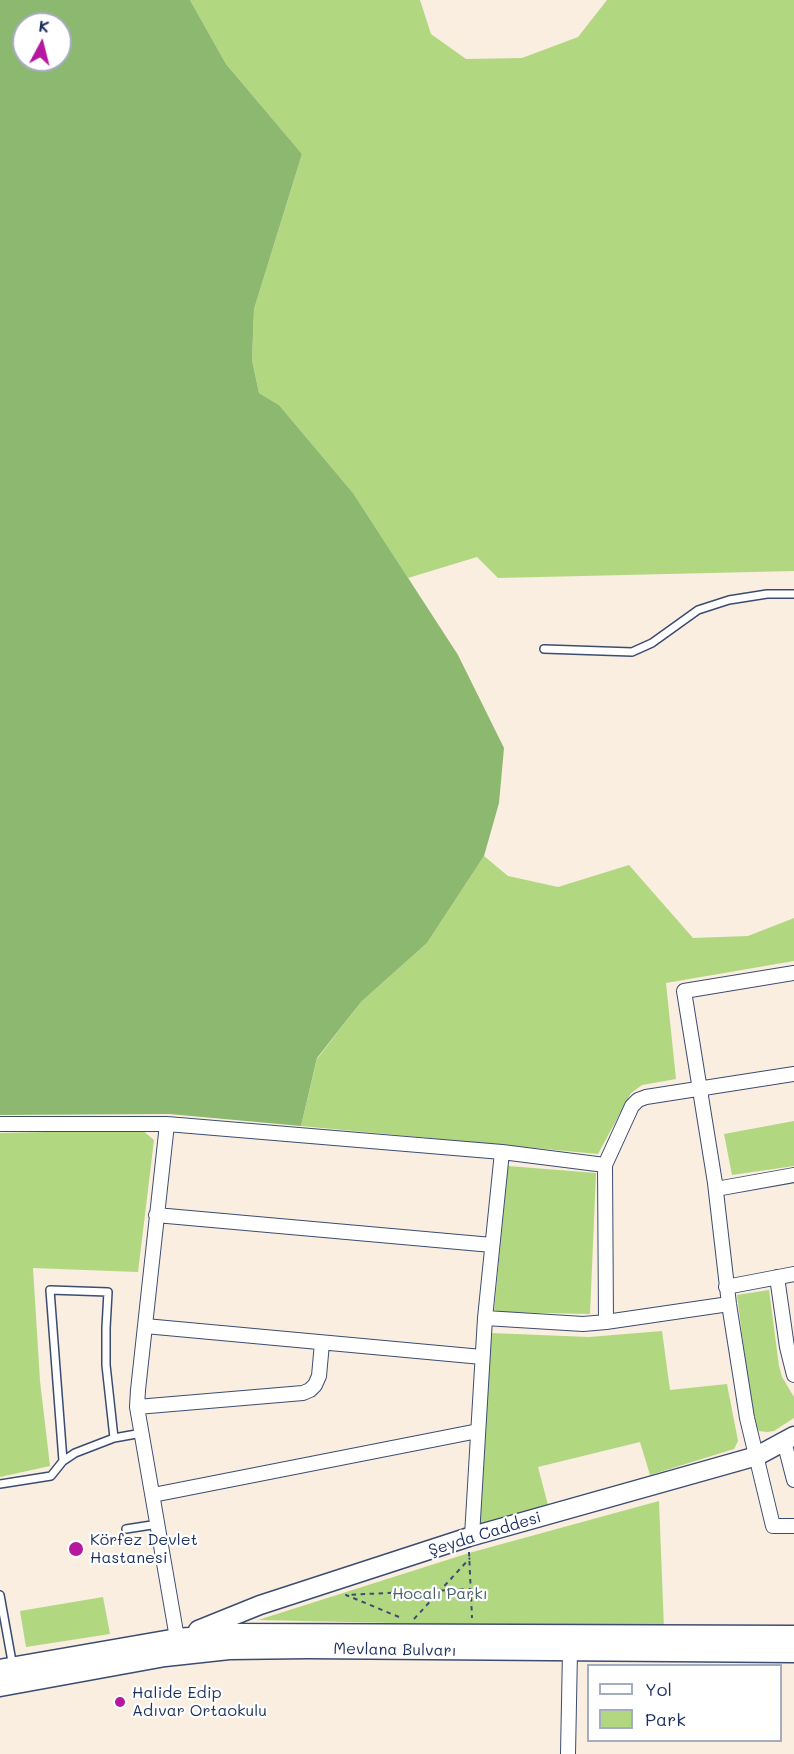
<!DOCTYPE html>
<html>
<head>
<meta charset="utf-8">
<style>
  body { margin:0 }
  #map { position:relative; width:794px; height:1754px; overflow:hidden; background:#f9eedf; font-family:Mali,sans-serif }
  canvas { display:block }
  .legend { position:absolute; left:587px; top:1664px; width:195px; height:78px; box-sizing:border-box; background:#fff; border:2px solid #a4acbf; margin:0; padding:8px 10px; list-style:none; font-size:18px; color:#1b2f5e }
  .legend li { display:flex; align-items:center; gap:12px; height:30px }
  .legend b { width:30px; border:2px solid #a4acbf }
  .north { position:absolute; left:12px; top:12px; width:60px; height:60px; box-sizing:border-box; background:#fff; border:2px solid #a4acbf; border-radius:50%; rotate:7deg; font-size:16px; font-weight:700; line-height:24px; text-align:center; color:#1b2f5e }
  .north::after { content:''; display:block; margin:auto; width:21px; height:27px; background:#b5179e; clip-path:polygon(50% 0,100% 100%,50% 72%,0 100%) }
</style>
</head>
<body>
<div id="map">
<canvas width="794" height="1754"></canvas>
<ul class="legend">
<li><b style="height:8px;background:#fff"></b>Yol</li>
<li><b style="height:16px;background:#b2d781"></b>Park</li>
</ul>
<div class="north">K</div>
</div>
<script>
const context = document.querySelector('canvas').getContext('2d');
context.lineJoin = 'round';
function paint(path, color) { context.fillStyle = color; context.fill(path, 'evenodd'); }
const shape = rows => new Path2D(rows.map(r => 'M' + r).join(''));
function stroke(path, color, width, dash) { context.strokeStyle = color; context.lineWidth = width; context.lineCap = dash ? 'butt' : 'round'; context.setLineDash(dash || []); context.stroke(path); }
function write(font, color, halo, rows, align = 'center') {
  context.font = font + ' Mali,sans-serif'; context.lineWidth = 4.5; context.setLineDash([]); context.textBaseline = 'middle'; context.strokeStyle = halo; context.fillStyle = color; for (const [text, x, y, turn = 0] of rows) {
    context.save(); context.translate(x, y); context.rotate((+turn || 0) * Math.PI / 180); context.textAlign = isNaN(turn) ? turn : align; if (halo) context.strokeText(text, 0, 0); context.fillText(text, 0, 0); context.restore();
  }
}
const green = shape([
  [190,0,420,0,431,34,466,59,522,58,578,37,607,0,794,0,794,571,498,578,477,557,408,578,353,493,279,405,259,393,252,360,254,309,302,154,226,64],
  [484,856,508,876,558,887,629,865,693,938,748,936,794,918,794,961,666,983,676,1079,642,1085,631,1093,598,1154,301,1126,317,1059,361,1002,427,943],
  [794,1121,794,1166,732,1175,724,1134],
  [142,1130,154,1140,138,1272,33,1268,40,1381,50,1466,0,1477,0,1133],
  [508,1166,596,1173,590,1314,494,1312],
  [769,1290,779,1366,782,1377,794,1397,794,1418,774,1431,767,1432,759,1431,753,1420,737,1295],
  [662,1331,670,1390,727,1384,738,1441,734,1449,650,1475,640,1442,538,1467,548,1505,479,1526,491,1333,589,1337],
  [659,1501,664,1629,258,1620,469,1553],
  [103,1597,110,1634,26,1647,20,1611]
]);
const forest = shape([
  [0,0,190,0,226,64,302,154,254,309,252,360,259,393,279,405,353,493,458,655,504,748,499,803,484,856,427,943,361,1002,317,1058,301,1126,169,1114,0,1115],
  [24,24,60,24,60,60,24,60]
]);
const path = shape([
  [469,1552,472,1618],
  [399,1617,346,1595,471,1589],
  [414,1619,470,1558]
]);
const lane = shape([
  [544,649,632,652,652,643,698,610,729,600,767,594,794,594],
  [63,1461,50,1290,108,1292,106,1328,106,1365,114,1438],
  [0,1484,51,1476,63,1461,75,1453,114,1438,142,1433],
  [126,1529,158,1524],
  [0,1595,13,1667]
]);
const street = shape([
  [794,973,684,991,715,1183,729,1304,747,1418,773,1526,794,1526],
  [0,1124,167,1124,502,1152,605,1165],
  [167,1124,138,1390,137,1407,177,1638],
  [716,1189,794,1175],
  [156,1215,492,1245],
  [777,1277,787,1347,794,1375],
  [726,1287,794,1274],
  [729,1304,606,1322,605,1165,632,1106,638,1100,646,1097,794,1074],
  [485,1318,583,1324,606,1322],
  [145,1326,482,1357],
  [137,1407,303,1393,310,1390,315,1385,319,1376,322,1343],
  [784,1441,794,1480],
  [153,1495,478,1431],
  [472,1536,485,1318,502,1152],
  [568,1754,570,1651]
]);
const secondary = shape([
  [198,1630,260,1605,469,1537,757,1456,794,1436],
  [0,1669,177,1638,238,1633,794,1635],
  [0,1687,165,1657,229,1650,308,1649,794,1653]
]);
const markers = [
  [76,1549,8,"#b5179e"],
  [120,1702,6,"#b5179e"]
];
const streetNames = [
  ["Şeyda Caddesi",485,1534,-17],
  ["Mevlana Bulvarı",395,1650,1]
];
const poiNames = [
  ["Körfez Devlet",90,1540],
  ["Hastanesi",90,1558],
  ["Halide Edip",132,1693],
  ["Adıvar Ortaokulu",132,1711]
];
const parkNames = [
  ["Hocalı Parkı",440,1594]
];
paint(green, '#b2d781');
paint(forest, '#8db86f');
stroke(lane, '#3c4c71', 10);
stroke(street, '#3c4c71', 16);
stroke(secondary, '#3c4c71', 21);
stroke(path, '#3c4c71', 2, [4.5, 4.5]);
stroke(lane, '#fff', 7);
stroke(street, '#fff', 14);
stroke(secondary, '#fff', 18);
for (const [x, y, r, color] of markers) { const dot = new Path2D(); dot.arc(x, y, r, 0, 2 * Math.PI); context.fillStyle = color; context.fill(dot); stroke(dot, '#fff', 2); }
write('16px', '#1b2f5e', '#fff', streetNames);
write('16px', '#1b2f5e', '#fff', poiNames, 'left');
write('16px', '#486168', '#fff', parkNames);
</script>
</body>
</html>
